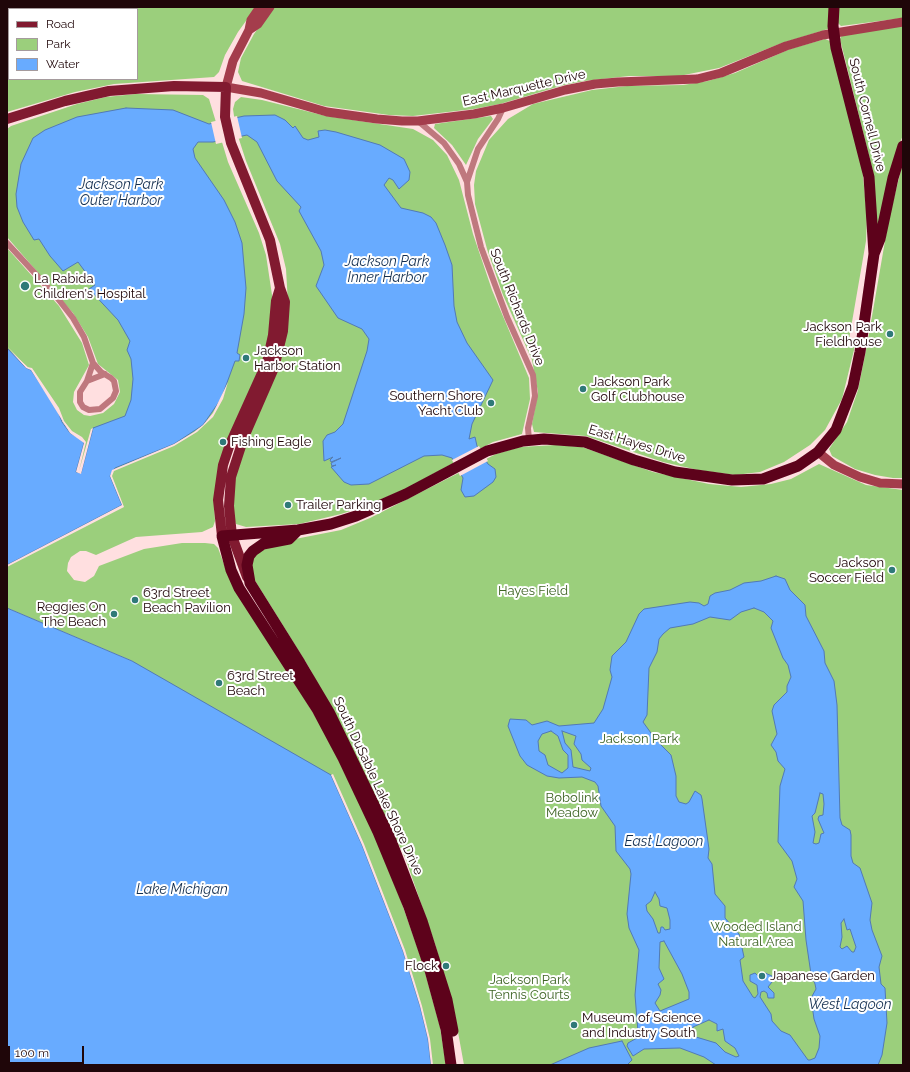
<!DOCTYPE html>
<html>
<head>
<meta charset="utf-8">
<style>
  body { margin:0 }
  #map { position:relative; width:910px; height:1072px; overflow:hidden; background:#ffdfe0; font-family:Raleway,sans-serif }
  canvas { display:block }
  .frame { position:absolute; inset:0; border:8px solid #1f0609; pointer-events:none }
  .legend { position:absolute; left:8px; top:8px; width:130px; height:72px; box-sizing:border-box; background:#fff; border:1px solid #a59b9d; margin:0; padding:5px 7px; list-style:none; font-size:12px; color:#1f0609 }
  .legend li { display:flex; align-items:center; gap:8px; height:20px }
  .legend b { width:20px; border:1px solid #a59b9d }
  .scale { position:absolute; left:8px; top:1046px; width:76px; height:18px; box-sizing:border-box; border:2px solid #1f0609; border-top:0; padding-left:5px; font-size:12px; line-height:14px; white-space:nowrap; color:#1f0609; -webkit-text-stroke:3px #fff; paint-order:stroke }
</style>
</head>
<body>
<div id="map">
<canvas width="910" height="1072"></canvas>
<div class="frame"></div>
<ul class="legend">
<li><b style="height:5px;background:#811a30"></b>Road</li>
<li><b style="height:11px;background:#9bcf7c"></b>Park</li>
<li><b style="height:11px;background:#68abff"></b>Water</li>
</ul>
<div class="scale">100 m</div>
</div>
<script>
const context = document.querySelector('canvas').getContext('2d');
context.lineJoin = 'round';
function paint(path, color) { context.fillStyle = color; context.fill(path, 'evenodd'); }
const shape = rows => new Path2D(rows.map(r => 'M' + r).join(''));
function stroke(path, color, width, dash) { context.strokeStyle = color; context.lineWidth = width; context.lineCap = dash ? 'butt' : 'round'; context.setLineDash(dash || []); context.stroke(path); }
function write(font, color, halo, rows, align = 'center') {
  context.font = font + ' Raleway,sans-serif'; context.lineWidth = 4; context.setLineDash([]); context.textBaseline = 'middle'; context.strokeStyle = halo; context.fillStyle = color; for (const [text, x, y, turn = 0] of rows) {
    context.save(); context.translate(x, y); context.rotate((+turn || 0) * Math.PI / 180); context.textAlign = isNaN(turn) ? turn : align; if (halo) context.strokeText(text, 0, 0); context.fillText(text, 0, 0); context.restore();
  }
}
const green = shape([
  [7,7,256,7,238,32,225,55,219,72,214,77,114,84,75,92,7,112],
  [9,9,137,9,137,79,9,79],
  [273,7,830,7,828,29,782,43,719,68,679,76,629,76,584,81,564,85,500,104,474,109,413,116,389,115,324,106,242,81,238,72,241,58,254,34],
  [838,7,903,7,903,18,841,26,838,23],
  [903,26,903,135,897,150,876,238,873,172,840,39,842,35],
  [825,39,830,41,862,166,867,216,866,241,848,345,855,346,842,399,825,430,810,445,784,462,760,472,735,475,698,470,663,462,586,436,534,432,532,424,538,392,532,360,503,295,487,249,475,204,474,185,476,171,489,140,508,119,533,104,592,90,627,86,683,85,708,81,735,73,790,49],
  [136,94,203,95,209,99,228,162,259,233,266,255,272,295,273,314,270,339,214,504,215,521,213,527,202,532,136,537,96,555,86,551,80,551,71,557,68,563,67,571,74,580,85,582,94,576,99,566,144,549,182,543,205,543,214,544,218,548,225,567,324,731,372,829,401,901,421,958,440,1027,446,1065,431,1065,428,1039,420,1006,403,951,132,661,7,608,7,565,66,535,76,472,70,433,31,370,7,348,7,248,59,306,82,343,89,365,74,392,73,402,77,410,84,415,90,416,103,413,114,404,120,392,118,380,98,364,88,337,73,313,7,237,7,129,11,126,77,104,106,97],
  [241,97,262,100,326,116,413,129,433,140,447,155,459,180,473,234,492,290,529,378,530,399,522,434,493,442,403,490,363,507,341,514,299,524,246,527,236,524,233,516,234,480,288,304,286,269,280,244,246,161,236,130,233,109,235,102],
  [491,116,493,119,478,139,466,165,452,145,434,128,435,124],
  [903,162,903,478,893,478,875,475,855,469,832,456,829,449,847,422,858,390,867,345,889,218],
  [556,445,582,447,653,472,709,484,741,487,771,484,791,479,819,464,866,485,903,490,903,1065,464,1065,454,1010,435,944,405,857,310,669,254,579,250,559,254,553,290,540,341,530,370,518,496,454,520,447]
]);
const water = shape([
  [126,108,173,110,209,124,244,116,275,115,285,120,293,128,295,126,303,138,308,140,319,137,318,131,325,130,336,132,380,145,404,159,410,172,409,180,399,189,393,180,389,178,384,185,401,208,423,213,431,217,436,223,445,245,452,265,454,306,457,322,467,343,493,380,472,424,469,439,475,437,477,446,488,464,495,469,496,477,493,482,474,496,465,497,461,490,463,478,452,458,442,455,424,456,369,484,351,485,344,482,331,467,336,465,332,466,331,463,341,458,331,462,330,460,333,457,324,461,323,441,327,435,335,432,343,424,367,351,369,339,362,329,338,318,316,286,324,265,321,251,299,211,301,207,277,181,257,142,247,135,213,142,198,142,193,149,195,158,224,200,235,222,242,243,246,288,244,314,237,353,240,355,239,361,235,361,221,399,203,425,174,444,115,468,110,476,122,505,7,565,7,348,26,368,31,370,57,409,62,422,70,433,81,439,84,443,76,472,81,473,93,428,125,416,131,400,133,379,131,359,127,350,130,341,118,320,89,289,95,285,78,262,63,271,50,256,39,239,34,240,23,222,17,207,16,194,21,164,33,138,45,130,77,117,126,108],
  [776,576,785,579,790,590,805,605,806,616,824,651,825,663,834,681,837,705,840,818,842,825,850,830,851,835,851,856,853,863,860,868,872,903,870,920,872,930,882,956,879,967,881,984,885,988,887,1023,882,1055,878,1065,716,1065,704,1057,680,1048,644,1049,633,1056,627,1046,628,1043,637,1038,638,1032,635,995,639,950,629,928,627,914,631,874,630,869,616,851,615,826,601,806,598,786,595,782,582,777,559,778,547,776,527,765,520,756,508,726,510,719,526,720,532,725,547,721,559,726,594,723,603,709,612,677,610,670,612,656,626,642,639,614,644,609,690,602,699,603,704,606,708,604,710,596,715,593,730,590,744,583,761,581,776,576],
  [754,608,764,612,773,621,771,628,783,658,788,665,791,677,787,686,787,692,774,705,772,711,777,734,771,745,776,752,778,761,785,769,780,786,778,842,792,861,797,879,794,887,803,901,806,940,811,974,815,984,816,989,811,998,814,1019,820,1036,819,1048,815,1058,810,1060,808,1060,790,1035,781,1031,772,1021,771,1014,760,997,761,992,764,991,767,993,768,998,774,998,774,993,768,987,772,982,772,976,765,973,761,979,755,973,750,975,750,981,757,985,758,994,755,998,753,997,743,981,740,960,744,957,739,934,725,918,725,906,715,894,712,864,708,858,709,849,702,799,701,795,695,791,689,802,686,804,679,802,676,796,676,776,671,755,656,740,643,722,647,715,649,668,657,652,659,639,663,634,670,628,693,624,710,617,730,620,741,612,754,608],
  [551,731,558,736,563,750,568,755,568,768,562,773,548,765,545,755,539,751,538,741,542,734,551,731],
  [562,731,576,736,574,744,581,754,582,760,591,768,590,771,573,767,571,750,565,743,562,731],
  [820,793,823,794,824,804,823,815,819,816,818,819,824,833,821,834,819,843,816,844,813,843,815,832,812,816,815,813,820,793],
  [655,892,659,899,660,906,667,908,670,920,670,929,665,930,663,927,661,927,660,933,658,933,653,919,647,911,646,905,651,901,655,892],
  [844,919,847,930,850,929,856,947,854,952,852,952,847,946,842,949,840,947,842,937,841,923,844,919],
  [664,941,682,974,689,992,689,999,660,1011,655,1003,660,995,661,990,658,984,664,979,659,968,660,942,664,941],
  [709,1020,717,1024,717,1031,723,1029,725,1041,735,1048,739,1056,736,1057,725,1052,716,1043,696,1037,692,1034,693,1027,709,1020],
  [7,608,132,661,331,775,362,845,403,951,420,1006,428,1039,431,1065,7,1065,7,608],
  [622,1041,632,1060,627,1065,550,1065,589,1048,622,1041]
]);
const pier = shape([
  [237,116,242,138,216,144,211,122],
  [7,346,27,367,32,368,59,408,64,421,72,431,82,437,86,442,79,471,91,429,93,428,81,474,76,472,84,443,70,433,31,370,26,368],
  [228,382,223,399,213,417,197,432,174,446,114,471,112,476,124,507,7,567,7,565,122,505,110,476,112,470,174,444,194,432,203,425,213,413],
  [479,446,488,461,460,476,452,460],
  [333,774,364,844,405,950,422,1006,430,1039,433,1065,431,1065,428,1039,420,1006,403,951,362,845,331,775]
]);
const street = shape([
  [418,121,444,143,459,164,467,182,468,195,481,247,507,317,533,375,535,396,528,428,529,440],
  [467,182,478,149,498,119,503,108],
  [7,243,55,295,73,318,84,337,93,363],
  [87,381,93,363,101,372,111,378,114,381,116,391,113,398,100,409,89,410,83,407,80,402,80,392,87,381,105,374]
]);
const secondary = shape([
  [260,7,251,20,249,30,233,61,226,87,261,93,327,112,377,119,402,121,418,121,474,114,503,108,565,90,595,84,618,82,697,79,721,73,786,46,823,35,903,22],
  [249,30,258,24,270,7],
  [818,452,834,465,860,477,880,483,903,484]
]);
const primary = shape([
  [7,119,65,101,109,91,174,86,226,87,225,117,231,143,270,240,280,288,285,302,283,331,274,368,244,437,231,477,229,506,232,536,247,577],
  [222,536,218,500,223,465,230,444,267,362,273,335,276,301,280,288]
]);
const highway = shape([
  [834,7,833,26,836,48,869,177,874,254],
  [297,531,289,539,263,544,253,551,249,556,247,565,250,583,300,663,329,712,390,838,422,921,447,1000,453,1031],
  [451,1065,446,1029,428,963,409,907,378,832,343,758,317,709,239,588,231,570,222,536,298,530,331,524,356,516,406,494,487,451,523,441,544,439,585,442,634,460,675,472,732,480,763,479,798,466,818,452,836,430,853,386,860,352,874,254,880,239,893,178,903,146]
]);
const markers = [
  [25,286,5,"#2f7978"],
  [890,334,4,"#2f7978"],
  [246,358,4,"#2f7978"],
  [583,389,4,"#2f7978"],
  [491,403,4,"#2f7978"],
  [223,442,4,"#2f7978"],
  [288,505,4,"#2f7978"],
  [892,570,4,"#2f7978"],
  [135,600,4,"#2f7978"],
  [114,614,4,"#2f7978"],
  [219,683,4,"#2f7978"],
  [446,966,4,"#2f7978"],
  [762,976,4,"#2f7978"],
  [574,1025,4,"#2f7978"]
];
const streetNames = [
  ["East Marquette Drive",524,88,-13],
  ["South Cornell Drive",867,115,76],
  ["South Richards Drive",517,307,68],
  ["East Hayes Drive",637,444,17],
  ["South DuSable Lake Shore Drive",378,786,65]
];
const poiNames = [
  ["La Rabida",34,279],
  ["Children's Hospital",34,294],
  ["Jackson Park",882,327,"right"],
  ["Fieldhouse",882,342,"right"],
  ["Jackson",254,351],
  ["Harbor Station",254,366],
  ["Jackson Park",591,382],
  ["Golf Clubhouse",591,397],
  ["Southern Shore",483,396,"right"],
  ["Yacht Club",483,411,"right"],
  ["Fishing Eagle",231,442],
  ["Trailer Parking",296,505],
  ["Jackson",884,563,"right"],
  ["Soccer Field",884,578,"right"],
  ["63rd Street",143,593],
  ["Beach Pavilion",143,608],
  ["Reggies On",106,607,"right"],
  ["The Beach",106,622,"right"],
  ["63rd Street",227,676],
  ["Beach",227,691],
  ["Flock",438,966,"right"],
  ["Japanese Garden",770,976],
  ["Museum of Science",582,1018],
  ["and Industry South",582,1033]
];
const parkNames = [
  ["Hayes Field",533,591],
  ["Jackson Park",639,739],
  ["Bobolink",572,798],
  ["Meadow",572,813],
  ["Wooded Island",756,927],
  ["Natural Area",756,942],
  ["Jackson Park",529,980],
  ["Tennis Courts",529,995]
];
const waterNames = [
  ["Jackson Park",121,185],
  ["Outer Harbor",121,201],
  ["Jackson Park",387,262],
  ["Inner Harbor",387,278],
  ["East Lagoon",664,842],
  ["Lake Michigan",182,890],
  ["West Lagoon",850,1005]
];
paint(green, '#9bcf7c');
paint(water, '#68abff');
stroke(water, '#527ab5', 1);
paint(pier, '#ffdfe0');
stroke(street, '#bf787e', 6);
stroke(secondary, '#a43d4c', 9);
stroke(primary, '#811a30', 10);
stroke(highway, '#5d021b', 11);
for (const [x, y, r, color] of markers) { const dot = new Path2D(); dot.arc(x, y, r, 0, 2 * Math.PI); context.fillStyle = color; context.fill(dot); stroke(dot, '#fff', 1.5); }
write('13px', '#1f0609', '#fff', streetNames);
write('13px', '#1f0609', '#fff', poiNames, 'left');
write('13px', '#3e6424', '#fff', parkNames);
write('italic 14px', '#132e4f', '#fff', waterNames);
</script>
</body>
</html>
